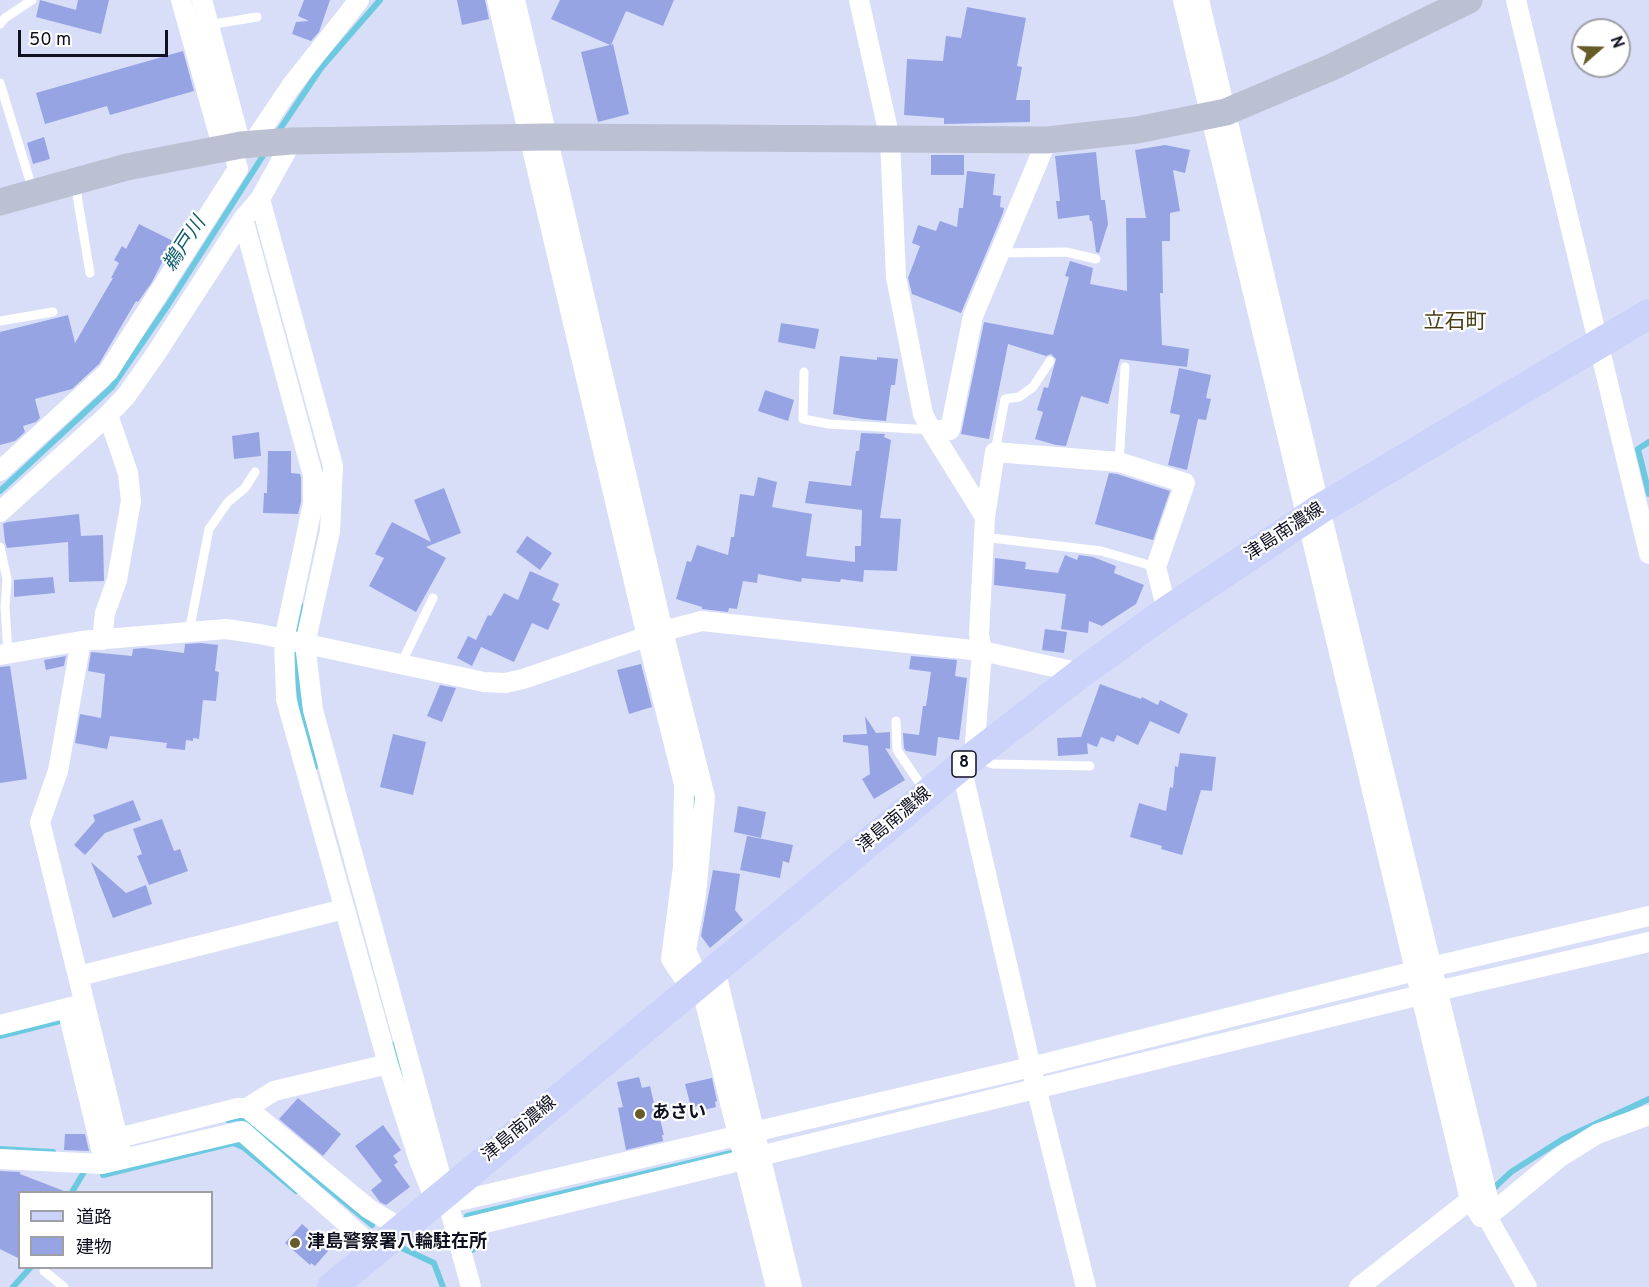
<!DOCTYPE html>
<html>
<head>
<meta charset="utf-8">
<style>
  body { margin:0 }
  #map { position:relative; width:1649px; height:1287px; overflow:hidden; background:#d8def8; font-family:Overpass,"Noto Sans JP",sans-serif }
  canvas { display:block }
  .legend { position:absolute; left:18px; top:1191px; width:195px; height:78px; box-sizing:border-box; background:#fff; border:2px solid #9fa0a6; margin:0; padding:8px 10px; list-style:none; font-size:18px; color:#0f1120 }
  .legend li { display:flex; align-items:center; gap:12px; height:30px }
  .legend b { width:30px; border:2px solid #9fa0a6 }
  .north { position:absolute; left:1571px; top:18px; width:60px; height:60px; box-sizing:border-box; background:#fff; border:2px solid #9fa0a6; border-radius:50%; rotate:70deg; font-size:16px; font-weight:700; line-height:24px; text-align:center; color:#0f1120 }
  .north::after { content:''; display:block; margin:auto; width:21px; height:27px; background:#675b28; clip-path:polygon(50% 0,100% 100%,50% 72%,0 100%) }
  .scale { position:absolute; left:18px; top:30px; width:150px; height:27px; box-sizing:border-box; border:3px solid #0f1120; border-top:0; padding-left:8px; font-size:18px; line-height:21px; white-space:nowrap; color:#0f1120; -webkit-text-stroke:4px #fff; paint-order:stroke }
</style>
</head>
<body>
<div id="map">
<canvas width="1649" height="1287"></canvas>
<ul class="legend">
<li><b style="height:8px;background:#cbd3fa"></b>道路</li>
<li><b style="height:16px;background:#97a4e3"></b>建物</li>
</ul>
<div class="north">N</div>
<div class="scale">50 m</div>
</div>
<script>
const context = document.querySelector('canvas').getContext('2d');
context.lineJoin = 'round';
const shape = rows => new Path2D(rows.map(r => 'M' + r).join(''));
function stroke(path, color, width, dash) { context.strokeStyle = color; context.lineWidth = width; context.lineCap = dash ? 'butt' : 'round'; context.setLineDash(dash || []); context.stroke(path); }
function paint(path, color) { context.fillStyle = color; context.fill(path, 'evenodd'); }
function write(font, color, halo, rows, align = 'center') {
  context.font = font + ' Overpass,"Noto Sans JP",sans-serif'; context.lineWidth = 4.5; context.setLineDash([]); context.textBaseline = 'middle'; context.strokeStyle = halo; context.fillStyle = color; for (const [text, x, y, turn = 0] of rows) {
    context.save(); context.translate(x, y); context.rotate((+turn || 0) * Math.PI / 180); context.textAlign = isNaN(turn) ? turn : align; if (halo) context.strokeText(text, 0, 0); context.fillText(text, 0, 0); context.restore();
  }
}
const stream = shape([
  [276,135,321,68,380,0],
  [1649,442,1638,449,1649,494],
  [0,491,112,387,168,305,266,151],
  [295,634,301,606],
  [294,650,301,705,315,767],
  [692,784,694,794,693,812],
  [0,1036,60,1021],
  [393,1045,401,1073],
  [228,1120,237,1118,247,1121,372,1225],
  [0,1149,53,1152],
  [103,1175,233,1143,243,1147,296,1191],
  [1494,1188,1511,1172,1563,1139,1649,1099],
  [72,1192,84,1172],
  [467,1216,731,1153],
  [402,1248,434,1263,443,1287],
  [469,1251,474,1249,471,1236],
  [13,1287,30,1268]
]);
const building = shape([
  [40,0,76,10,78,0,109,0,101,34,36,17],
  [304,0,330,0,319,32,311,41,292,34,296,22,309,21,298,16],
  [457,0,485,0,489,19,462,25],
  [560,0,674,0,663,26,626,11,611,45,613,44,629,114,598,122,581,52,610,45,551,19],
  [967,7,1026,18,1017,66,1022,67,1016,100,1030,100,1030,122,944,124,944,118,904,115,907,59,943,61,946,36,961,38],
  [183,51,194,91,110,115,107,106,45,124,36,93],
  [44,137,50,159,33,164,27,143],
  [1165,145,1190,150,1185,173,1173,170,1180,211,1170,213,1170,241,1162,241,1163,293,1160,293,1162,345,1189,349,1187,367,1120,359,1108,404,1081,396,1066,446,1056,445,1035,439,1043,412,1037,410,1044,387,1048,388,1056,359,1051,354,1046,356,1008,344,989,439,961,434,984,322,1053,335,1069,277,1065,276,1070,261,1093,268,1090,284,1127,291,1126,218,1146,218,1135,150],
  [1096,152,1101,200,1105,200,1108,224,1099,253,1096,252,1092,221,1090,221,1089,215,1058,219,1056,201,1060,201,1055,156],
  [931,155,964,155,964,175,931,175],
  [967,171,995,174,993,195,1001,196,1000,207,1004,208,1003,213,961,313,912,294,908,278,920,246,912,243,918,225,936,231,940,221,957,227,959,208,963,208],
  [139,224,173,241,152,282,138,302,136,301,99,364,72,389,35,399,40,418,36,422,23,426,25,432,15,441,0,445,0,332,68,315,75,343,113,278,111,278,119,263,114,260,122,246,126,249],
  [781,323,819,329,815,349,778,342],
  [840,356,877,360,877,357,898,359,895,385,891,385,886,421,863,419,833,414],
  [1179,368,1211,375,1206,398,1211,399,1206,420,1198,419,1187,470,1168,465,1180,415,1170,413],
  [765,390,794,400,788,421,758,411],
  [259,432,261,456,234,459,232,436],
  [861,433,885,434,884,437,891,440,880,518,901,519,897,571,864,570,863,582,841,579,840,582,802,578,801,582,758,574,757,583,743,581,737,609,729,608,728,612,702,609,702,607,676,599,687,561,691,562,697,545,728,555,731,537,734,537,740,494,754,496,758,477,777,482,772,507,812,514,806,556,855,562,855,546,861,546,862,510,805,503,809,481,851,486,856,451,859,451],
  [268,451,291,451,291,473,300,474,301,478,301,502,298,514,263,513,264,493,267,493],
  [1109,473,1117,474,1170,491,1153,540,1095,524],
  [444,488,461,533,426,547,446,558,416,612,369,586,384,558,375,554,392,522,431,542,414,500],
  [79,514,81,536,103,535,104,581,69,582,68,542,7,548,5,542,3,524,7,522],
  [527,536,552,553,540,570,516,552],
  [1065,555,1077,560,1079,555,1093,557,1116,566,1114,573,1144,585,1136,604,1102,626,1089,621,1088,633,1061,629,1066,594,994,585,995,558,1026,562,1025,569,1058,573],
  [530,571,559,584,552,600,560,604,548,630,532,623,514,662,481,647,472,666,457,658,468,636,476,640,488,615,491,616,504,593,518,600],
  [53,577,55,593,14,597,14,580],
  [1045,629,1067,632,1064,653,1042,650],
  [201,643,218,645,215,671,219,672,216,701,203,700,199,739,193,738,193,741,186,740,185,750,166,748,167,743,110,736,107,749,75,743,80,714,101,718,105,674,88,671,91,652,132,656,133,649,144,648,184,653,185,644],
  [66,656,64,666,46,670,44,660],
  [911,656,957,660,955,676,967,678,959,740,938,737,936,756,906,751,904,748,903,733,919,735,923,706,926,706,931,672,909,669],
  [641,664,652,707,629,714,617,670],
  [10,666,27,779,0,783,0,667],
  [1100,684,1141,699,1142,697,1158,705,1160,700,1188,714,1179,734,1150,721,1138,745,1117,735,1114,742,1101,737,1097,747,1087,743,1088,754,1058,756,1057,738,1081,737],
  [440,685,456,688,442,722,427,716],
  [865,716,876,733,890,732,890,749,885,748,905,780,874,799,862,779,870,774,868,746,843,742,843,735,867,734],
  [393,734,426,742,413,795,380,787],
  [1180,753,1216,757,1212,791,1201,790,1182,855,1161,849,1162,846,1130,837,1139,803,1166,811,1170,787,1173,788,1175,766,1178,767],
  [133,800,141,820,105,833,85,855,74,845,95,821,93,815],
  [738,806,766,812,761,838,734,832],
  [162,819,174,851,180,849,188,871,149,885,137,856,142,854,133,829],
  [747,836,793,845,789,863,783,861,780,878,740,870],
  [91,862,126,893,146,885,152,904,113,918],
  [713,870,740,874,735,910,743,920,710,948,701,936],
  [639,1077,642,1088,650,1086,656,1112,658,1111,664,1135,662,1135,663,1141,626,1150,618,1108,623,1107,617,1082],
  [712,1078,717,1101,715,1102,716,1107,699,1111,698,1106,691,1107,685,1084],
  [298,1098,341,1134,323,1156,279,1119],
  [383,1125,401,1150,393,1156,398,1162,394,1165,410,1187,386,1205,380,1202,371,1190,382,1181,355,1146],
  [65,1134,85,1134,89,1151,64,1150],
  [0,1171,20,1172,20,1174,64,1191,63,1192,20,1192,20,1259,0,1249],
  [302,1224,327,1246,325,1248,328,1251,315,1266,311,1263,310,1265,285,1243]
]);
const lane = shape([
  [0,24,5,18,32,0],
  [208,25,257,17],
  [0,83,33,191],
  [75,183,90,273],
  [1000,253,1066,252,1096,259],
  [0,321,53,312],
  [804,372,803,419,829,424,931,430],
  [995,452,1005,399,1019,397,1033,387,1050,361],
  [1119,462,1125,367],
  [983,537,1101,551,1156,567],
  [0,547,7,579,5,607,8,653],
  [189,632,209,529,228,502,245,488,255,472],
  [401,664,433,598],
  [896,721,897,750,925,791],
  [979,758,993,764,1090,766],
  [44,1271,64,1287]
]);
const street = shape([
  [181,0,223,149],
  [202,0,241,145],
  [497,0,647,637,684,784,683,867,671,959,691,989],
  [515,0,663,631,705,797,696,894,686,950,700,982,776,1287],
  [859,0,890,139,896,277,923,414,931,430,985,517,979,634,982,651,974,756],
  [1183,0,1470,1200],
  [1199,0,1320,509,1492,1214],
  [1516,0,1649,554],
  [292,141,260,199,333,466,330,531,305,644,313,710,471,1287],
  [252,144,291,86,359,0],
  [260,199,243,219,313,476,313,503,284,640,286,699,388,1064,419,1160,435,1200],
  [931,430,950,430,973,316,1047,140],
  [0,471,108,372,238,169,232,147],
  [0,512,108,415,126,396,155,355,243,219],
  [985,517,995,452,1119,462,1185,483,1156,567,1167,611],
  [102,640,105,613,117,580,131,501,128,473,108,415],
  [81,641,58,771,40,822,123,1159],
  [0,655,81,641,226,629,260,634,484,682,505,683,523,679,663,631,702,621,982,651,1081,673],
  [961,766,1031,1067,1086,1287],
  [715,969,792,1287],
  [79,976,344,909],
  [67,1008,102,1153,102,1164],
  [0,1025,79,1005],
  [388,1064,274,1091,247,1108,369,1209,401,1228],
  [118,1138,238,1108,247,1108],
  [0,1159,102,1164,242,1131,362,1237,375,1251],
  [446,1191,463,1200,1031,1067,1431,967,1649,916],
  [1487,1217,1560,1157,1597,1134,1649,1115],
  [456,1230,1437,991,1649,942],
  [1359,1287,1470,1200,1481,1217,1487,1217,1527,1287]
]);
const secondary = shape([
  [0,202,127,167,241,145,292,141,547,137,1047,140,1137,130,1226,112,1332,67,1469,0]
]);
const primary = shape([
  [332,1287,961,766,1081,673,1167,611,1320,509,1649,314]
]);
const markers = [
  [640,1114,6,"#675b28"],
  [295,1243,6,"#675b28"]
];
const shields = [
  [964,764,24]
];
const shieldNames = [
  ["8",964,764]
];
const streetNames = [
  ["津島南濃線",1285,533,-33],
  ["津島南濃線",895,821,-40],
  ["津島南濃線",520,1130,-40]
];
const poiNames = [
  ["あさい",652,1114],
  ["津島警察署八輪駐在所",307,1243]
];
const waterNames = [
  ["鵜戸川",186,245,-57]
];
const quarterNames = [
  ["立石町",1455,324]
];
stroke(stream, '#6dc9e0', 6);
paint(building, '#97a4e3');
stroke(lane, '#fff', 9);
stroke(street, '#fff', 20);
stroke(secondary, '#bcc0d3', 27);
stroke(primary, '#cbd3fa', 30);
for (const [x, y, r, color] of markers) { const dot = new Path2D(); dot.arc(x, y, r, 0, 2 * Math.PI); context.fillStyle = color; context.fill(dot); stroke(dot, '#fff', 2); }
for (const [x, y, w] of shields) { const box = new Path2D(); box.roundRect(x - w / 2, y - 13, w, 26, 4.5); context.fillStyle = '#fff'; context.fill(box); stroke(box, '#0f1120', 1.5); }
write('bold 16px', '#0f1120', null, shieldNames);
write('18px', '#0f1120', '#fff', streetNames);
write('bold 18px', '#0f1120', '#fff', poiNames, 'left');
write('italic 20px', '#0e5d6d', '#fff', waterNames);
write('21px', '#473d14', '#fff', quarterNames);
</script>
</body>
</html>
